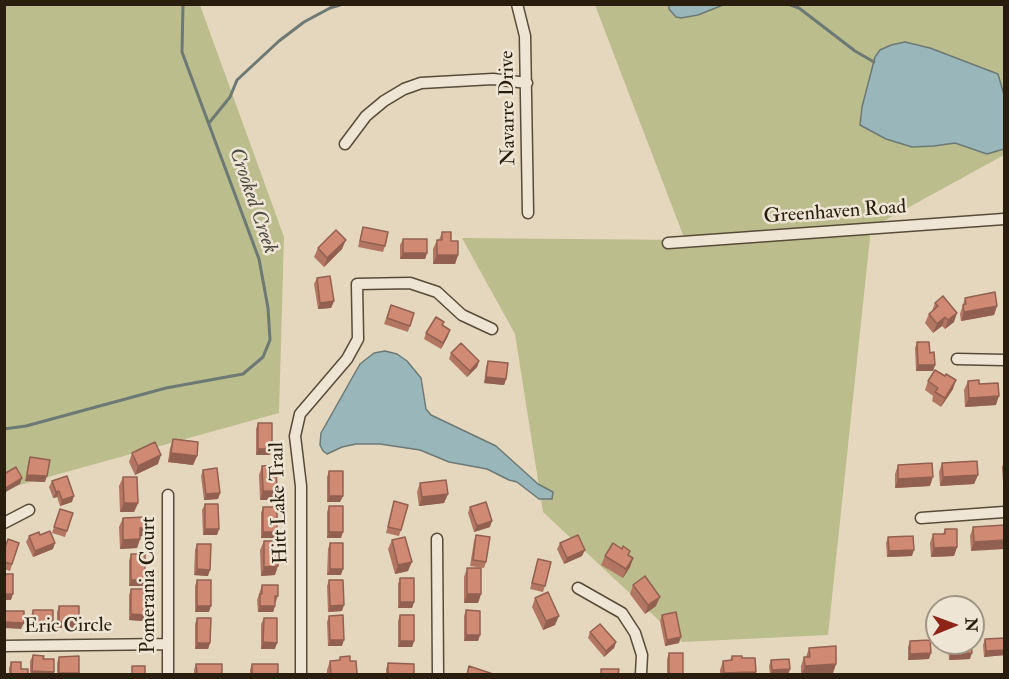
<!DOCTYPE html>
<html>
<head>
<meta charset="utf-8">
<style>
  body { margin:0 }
  #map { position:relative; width:1009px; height:679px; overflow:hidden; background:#e5d7bd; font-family:"IM FELL Double Pica",serif }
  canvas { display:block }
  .frame { position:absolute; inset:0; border:6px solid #291d0d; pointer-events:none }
  .north { position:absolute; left:925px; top:595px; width:60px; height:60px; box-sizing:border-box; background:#eee5d4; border:2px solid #9f9584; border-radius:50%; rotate:89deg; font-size:16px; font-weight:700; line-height:24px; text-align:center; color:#291d0d }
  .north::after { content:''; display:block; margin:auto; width:21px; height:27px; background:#8f2418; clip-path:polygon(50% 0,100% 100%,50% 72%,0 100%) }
</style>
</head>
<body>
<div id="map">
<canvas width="1009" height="679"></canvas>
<div class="frame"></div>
<div class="north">N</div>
</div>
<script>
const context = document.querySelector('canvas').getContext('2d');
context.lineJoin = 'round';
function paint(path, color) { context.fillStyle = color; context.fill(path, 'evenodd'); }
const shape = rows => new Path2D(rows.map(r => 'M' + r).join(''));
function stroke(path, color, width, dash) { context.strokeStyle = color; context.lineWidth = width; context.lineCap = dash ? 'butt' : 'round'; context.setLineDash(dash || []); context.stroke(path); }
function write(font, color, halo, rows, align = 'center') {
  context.font = font + ' "IM FELL Double Pica",serif'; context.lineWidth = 5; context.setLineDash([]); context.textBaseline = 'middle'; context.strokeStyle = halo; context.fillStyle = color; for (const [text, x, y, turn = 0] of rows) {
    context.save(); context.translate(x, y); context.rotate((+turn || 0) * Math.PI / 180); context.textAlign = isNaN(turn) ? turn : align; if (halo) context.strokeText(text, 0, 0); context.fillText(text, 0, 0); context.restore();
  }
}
const green = shape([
  [5,5,200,5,284,237,279,413,5,489],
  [595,5,1004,5,1004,155,871,228,828,635,682,642,543,512,515,334,462,238,685,240]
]);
const water = shape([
  [669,5,669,4,723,5,698,15,681,18,676,17,669,9,669,5],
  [905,42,930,48,998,74,1004,95,1004,149,987,154,955,143,934,146,912,147,886,139,860,125,862,107,875,57,880,50,891,45,905,42],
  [385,351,397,354,407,361,421,378,426,409,431,415,496,446,538,484,553,492,552,499,539,499,517,482,509,480,487,469,449,462,420,450,380,444,356,444,342,447,327,454,323,451,320,445,321,433,360,364,374,353,385,351]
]);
const stream = shape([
  [788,4,799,8,855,51,874,62],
  [209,123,230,97,237,80,279,41,304,22,330,8,343,4],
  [4,429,26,426,166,388,243,374,263,357,270,340,268,308,259,259,182,52,183,4]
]);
const minor = shape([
  [517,4,525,36,528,213],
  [345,144,366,116,384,101,404,89,421,83,493,79,527,83],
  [668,243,1004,219],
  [957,359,1004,360],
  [921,518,1004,512],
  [4,523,29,510],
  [437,539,438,674],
  [578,588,622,613,635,633,642,655,641,674],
  [4,646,168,644],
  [168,674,168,495],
  [301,674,301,486,295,436,300,414,347,359,358,339,357,284,410,283,437,292,462,315,492,329]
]);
const wall = shape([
  [363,227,385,246,383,252,358,247],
  [442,232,458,255,455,264,433,264,433,249,437,240,439,240],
  [403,239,427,253,425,259,400,259,400,245],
  [318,248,342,249,324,267,314,257],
  [317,278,334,301,331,308,318,309,314,284],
  [965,298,997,306,994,315,961,321,960,314],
  [935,303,954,322,945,329,942,326,933,333,925,323,929,314,932,311],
  [391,305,414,313,408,332,384,324],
  [426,333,448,336,441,349,424,339],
  [917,342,930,353,935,365,933,371,916,371,915,348],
  [451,353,479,361,477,367,467,377,449,359],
  [488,361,506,379,504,385,484,383,486,367],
  [928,381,953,389,941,407,932,401,933,396,925,390],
  [968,381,979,384,996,405,965,407,964,390],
  [258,423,270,455,256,455,256,429],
  [173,439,197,456,193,465,168,462,170,448],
  [132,453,158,464,135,475,129,462],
  [30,457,45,482,25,481,28,463],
  [1005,459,1005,481,1003,481,1002,467],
  [942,463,978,475,974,484,940,486,939,472],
  [898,465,930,486,895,488,895,474],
  [262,466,274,500,260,500,259,475],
  [203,470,220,493,218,499,204,500,201,476],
  [329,471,343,496,340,502,327,502,327,477],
  [123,477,138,503,134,512,120,512,119,486],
  [52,481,72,502,60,506,57,497,53,498,49,487],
  [420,483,448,494,444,503,419,506,417,492],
  [394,501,401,530,399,536,386,533],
  [205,504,219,529,217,535,203,535,202,510],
  [329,506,341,538,327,538,327,512],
  [263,507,275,538,261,538,261,513],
  [470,507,490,527,474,532,468,513],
  [60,509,73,513,65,537,52,533],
  [123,518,143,536,140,536,140,539,137,548,120,549,119,527],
  [1005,525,971,551,970,536,973,527],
  [945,529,957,547,954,556,931,557,930,543,933,534,943,534],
  [40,535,53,549,33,557,26,542,29,536],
  [476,535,486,562,484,568,470,566,474,541],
  [888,537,912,556,887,557,886,543],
  [392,540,408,571,395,574,388,549],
  [264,541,275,575,261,576,260,550],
  [19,543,10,571,4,569,4,550],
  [330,543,341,575,327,575,328,549],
  [560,543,582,556,564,564,557,549],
  [197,544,208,576,194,575,195,550],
  [622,549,629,555,633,558,630,567,623,578,601,565,605,556],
  [131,554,143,586,129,586,129,561],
  [538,559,545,586,543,592,530,589],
  [467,568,481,594,478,603,464,603,464,577],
  [400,578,414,602,412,608,398,608,398,584],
  [197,580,209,612,195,612,195,586],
  [329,580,342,611,328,612,327,586],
  [262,585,278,596,276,602,275,602,275,606,273,612,258,612,257,600],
  [633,585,656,606,645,614,630,594],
  [131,589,143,621,129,620,129,595],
  [535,598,555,625,543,630,532,607],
  [59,606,77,628,57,628,57,612],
  [33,610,53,624,51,630,31,630,31,616],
  [466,610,480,635,478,641,464,641,464,616],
  [400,615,414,641,412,647,398,647,398,621],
  [662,615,679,643,665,646,660,621],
  [329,616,342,646,328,646,327,622],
  [197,618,210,643,208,649,195,649,195,624],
  [264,618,275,649,261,649,261,624],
  [590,632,616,642,614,648,604,657,588,638],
  [1005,638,1005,655,984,657,983,645,985,639],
  [910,641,929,659,908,660,908,647],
  [950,643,971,643,970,659,949,660,948,647],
  [809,648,836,664,833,673,801,675,801,666,804,657,806,657],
  [669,653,683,675,667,675,667,659],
  [33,655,43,659,54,672,53,675,30,675,30,661],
  [732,656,742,658,756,672,755,675,720,675,720,670,723,661,730,660],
  [59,657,79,673,78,675,57,675,57,663],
  [340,657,350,661,357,675,327,675,327,670,330,661,339,660],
  [771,660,790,669,788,675,770,675,769,666],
  [11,662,21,669,28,675,9,675,9,668],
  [388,663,414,675,386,675,386,669],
  [196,664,222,675,194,675,194,670],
  [252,664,278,675,250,675,250,670]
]);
const shadedWall = shape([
  [346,240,342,249,324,267,327,258],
  [403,253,427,253,425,259,400,259],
  [437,255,458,255,455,264,433,264],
  [334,301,331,308,318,309,320,303],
  [997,306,994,315,961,321,964,312],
  [957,313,954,322,945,329,948,320],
  [945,317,942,326,933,333,937,324],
  [450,330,448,336,441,349,443,343],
  [479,361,477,367,467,377,470,371],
  [918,365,935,365,933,371,916,371],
  [486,377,506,379,504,385,484,383],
  [956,380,953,389,941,407,945,398],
  [999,396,996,405,965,407,969,398],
  [258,449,272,449,270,455,256,455],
  [171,453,197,456,193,465,168,462],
  [161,455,158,464,135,475,138,466],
  [27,475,47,476,45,482,25,481],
  [978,475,974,484,940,486,943,477],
  [933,477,930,486,895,488,898,479],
  [22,478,20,484,4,493,6,488],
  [59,491,57,497,53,498,56,492],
  [263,491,277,491,274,500,260,500],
  [220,493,218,499,204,500,206,494],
  [448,494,444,503,419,506,422,497],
  [74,496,72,502,60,506,62,500],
  [329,496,343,496,340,502,327,502],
  [124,503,138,503,134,512,120,512],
  [492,521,490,527,474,532,477,526],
  [146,527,143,536,136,537,140,528],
  [205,529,219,529,217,535,203,535],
  [263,532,277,532,275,538,261,538],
  [329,532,343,532,341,538,327,538],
  [140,539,137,548,120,549,123,540],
  [1005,540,1005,549,971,551,974,542],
  [55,543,53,549,33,557,35,551],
  [957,547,954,556,931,557,934,548],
  [585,550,582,556,564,564,567,558],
  [914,550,912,556,887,557,889,551],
  [633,558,630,567,623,578,626,569],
  [412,562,408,571,395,574,398,565],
  [278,566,275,575,261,576,264,567],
  [197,569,210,570,208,576,194,575],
  [330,569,343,569,341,575,327,575],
  [131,580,145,580,143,586,129,586],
  [4,594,13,594,11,600,4,600],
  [467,594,481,594,478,603,464,603],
  [660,597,656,606,645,614,648,605],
  [400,602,414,602,412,608,398,608],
  [344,605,342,611,328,612,330,606],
  [197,606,211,606,209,612,195,612],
  [260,606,275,606,273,612,258,612],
  [131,614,145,615,143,621,129,620],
  [559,616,555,625,543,630,546,621],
  [4,622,24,623,21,629,4,628],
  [59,622,79,622,77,628,57,628],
  [33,624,53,624,51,630,31,630],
  [466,635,480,635,478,641,464,641],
  [681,637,679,643,665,646,667,640],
  [330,640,344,640,342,646,328,646],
  [400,641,414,641,412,647,398,647],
  [263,642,277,643,275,649,261,649],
  [616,642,614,648,604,657,606,651],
  [197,643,210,643,208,649,195,649],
  [1005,650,1005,655,984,657,986,651],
  [931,653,929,659,908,660,910,654],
  [972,653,970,659,949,660,951,654],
  [836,664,833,673,802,675,805,666],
  [790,669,788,675,770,675,772,670],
  [32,671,54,672,53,675,31,675],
  [756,672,755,675,723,675,724,673],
  [59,673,79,673,78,675,59,675]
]);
const building = shape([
  [363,227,388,232,385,246,360,241,363,227],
  [336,230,346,240,327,258,318,248,336,230],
  [442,232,451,232,451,241,458,241,458,255,437,255,437,240,442,240,442,232],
  [403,239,427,239,427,253,403,253,403,239],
  [330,276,334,301,320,303,317,278,330,276],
  [995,292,997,306,964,312,963,305,966,304,965,298,995,292],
  [943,296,957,313,948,320,945,317,937,324,929,314,938,306,935,303,943,296],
  [391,305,414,313,410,326,387,318,391,305],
  [436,317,444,322,442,325,450,330,443,343,426,333,436,317],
  [917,342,929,342,930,353,934,352,935,365,918,365,917,342],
  [461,343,479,361,470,371,451,353,461,343],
  [488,361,508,363,506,379,486,377,488,361],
  [935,370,945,376,946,374,956,380,945,398,935,392,938,388,928,381,935,370],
  [979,380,979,384,998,383,999,396,969,398,968,381,979,380],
  [258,423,272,423,272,449,258,449,258,423],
  [173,439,198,442,197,456,171,453,173,439],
  [155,442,161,455,138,466,132,453,155,442],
  [30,457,50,460,47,476,27,475,30,457],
  [977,461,978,475,943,477,942,463,977,461],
  [932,463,933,477,898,479,898,465,932,463],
  [276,465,277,491,263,491,262,466,276,465],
  [16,467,22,478,6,488,4,485,4,474,16,467],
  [217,468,220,493,206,494,203,470,217,468],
  [329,471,343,471,343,496,329,496,329,471],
  [67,476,74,496,62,500,59,491,56,492,52,481,67,476],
  [123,477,137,477,138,503,124,503,123,477],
  [446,480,448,494,422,497,420,483,446,480],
  [394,501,408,505,401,530,388,527,394,501],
  [486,502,492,521,477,526,470,507,486,502],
  [205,504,218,504,219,529,205,529,205,504],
  [329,506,343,506,343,532,329,532,329,506],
  [263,507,277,507,277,532,263,532,263,507],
  [60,509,73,513,67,531,54,527,60,509],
  [146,517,146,527,140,528,140,539,123,540,123,518,146,517],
  [1005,525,1005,540,974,542,973,527,1005,525],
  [945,529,957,529,957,547,934,548,933,534,945,534,945,529],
  [50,531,55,543,35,551,29,536,39,532,40,535,50,531],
  [476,535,490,537,486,562,473,560,476,535],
  [578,535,585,550,567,558,560,543,578,535],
  [913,536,914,550,889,551,888,537,913,536],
  [405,537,412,562,398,565,392,540,405,537],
  [8,539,19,543,12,564,4,562,4,551,8,539],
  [264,541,278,541,278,566,264,567,264,541],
  [330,543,343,543,343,569,330,569,330,543],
  [613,543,622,549,623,546,630,551,628,555,633,558,626,569,605,556,613,543],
  [197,544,211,544,210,570,197,569,197,544],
  [131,554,145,554,145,580,131,580,131,554],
  [538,559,551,562,545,586,532,583,538,559],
  [467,568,481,568,481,594,467,594,467,568],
  [4,574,13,574,13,594,4,594,4,574],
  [645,576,660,597,648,605,633,585,645,576],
  [400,578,414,578,414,602,400,602,400,578],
  [197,580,211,580,211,606,197,606,197,580],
  [329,580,343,580,344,605,330,606,329,580],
  [262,585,278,585,278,596,275,596,275,606,260,606,260,594,262,594,262,585],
  [131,589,145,589,145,615,131,614,131,589],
  [548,592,559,616,546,621,535,598,548,592],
  [59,606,79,606,79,622,59,622,59,606],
  [33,610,53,610,53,624,33,624,33,610],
  [466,610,480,611,480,635,466,635,466,610],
  [4,611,24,611,24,623,4,622,4,611],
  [676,612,681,637,667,640,662,615,676,612],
  [343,615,344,640,330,640,329,616,343,615],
  [400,615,414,615,414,641,400,641,400,615],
  [197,618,211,618,210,643,197,643,197,618],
  [264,618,277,618,277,643,263,642,264,618],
  [600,624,616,642,606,651,590,632,600,624],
  [1005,638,1005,650,986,651,985,639,1005,638],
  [930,640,931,653,910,654,910,641,930,640],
  [951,643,971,643,972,653,951,654,951,643],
  [836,646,836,664,805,666,804,657,810,657,809,648,836,646],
  [669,653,683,653,683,675,669,675,669,653],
  [33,655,44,656,43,659,54,659,54,672,32,671,33,655],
  [79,656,79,673,59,673,59,657,79,656],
  [350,656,350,661,356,661,357,674,331,675,330,661,340,660,340,657,350,656],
  [732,656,742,656,742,658,755,658,756,672,724,673,723,661,732,660,732,656],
  [789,659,790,669,772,670,771,660,789,659],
  [11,662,21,662,21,669,28,669,28,675,11,675,11,662],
  [388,663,414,664,414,675,388,675,388,663],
  [196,664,222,664,222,675,197,675,196,664],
  [252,664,278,664,278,675,252,675,252,664],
  [132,666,145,666,145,675,132,675,132,666],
  [469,666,493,674,493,675,467,675,469,666],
  [601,669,619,669,618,675,601,675,601,669]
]);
const streetNames = [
  ["Navarre Drive",509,108,-91],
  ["Greenhaven Road",835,213,-4],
  ["Hitt Lake Trail",280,503,-92],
  ["Pomerania Court",150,585,-90],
  ["Eric Circle",68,627,-1]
];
const waterNames = [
  ["Crooked Creek",252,201,71]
];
paint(green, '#bbbd8d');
paint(water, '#99b7ba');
stroke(water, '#6c7975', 1.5);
stroke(stream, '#6c7975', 3);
stroke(minor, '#584c39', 13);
stroke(minor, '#eee5d4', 10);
paint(wall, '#b37662');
paint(shadedWall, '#926050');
paint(building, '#d08972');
stroke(building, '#926050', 1.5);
write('20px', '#291d0d', '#eee5d4', streetNames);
write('italic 21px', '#4b4b41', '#eee5d4', waterNames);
</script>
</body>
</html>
